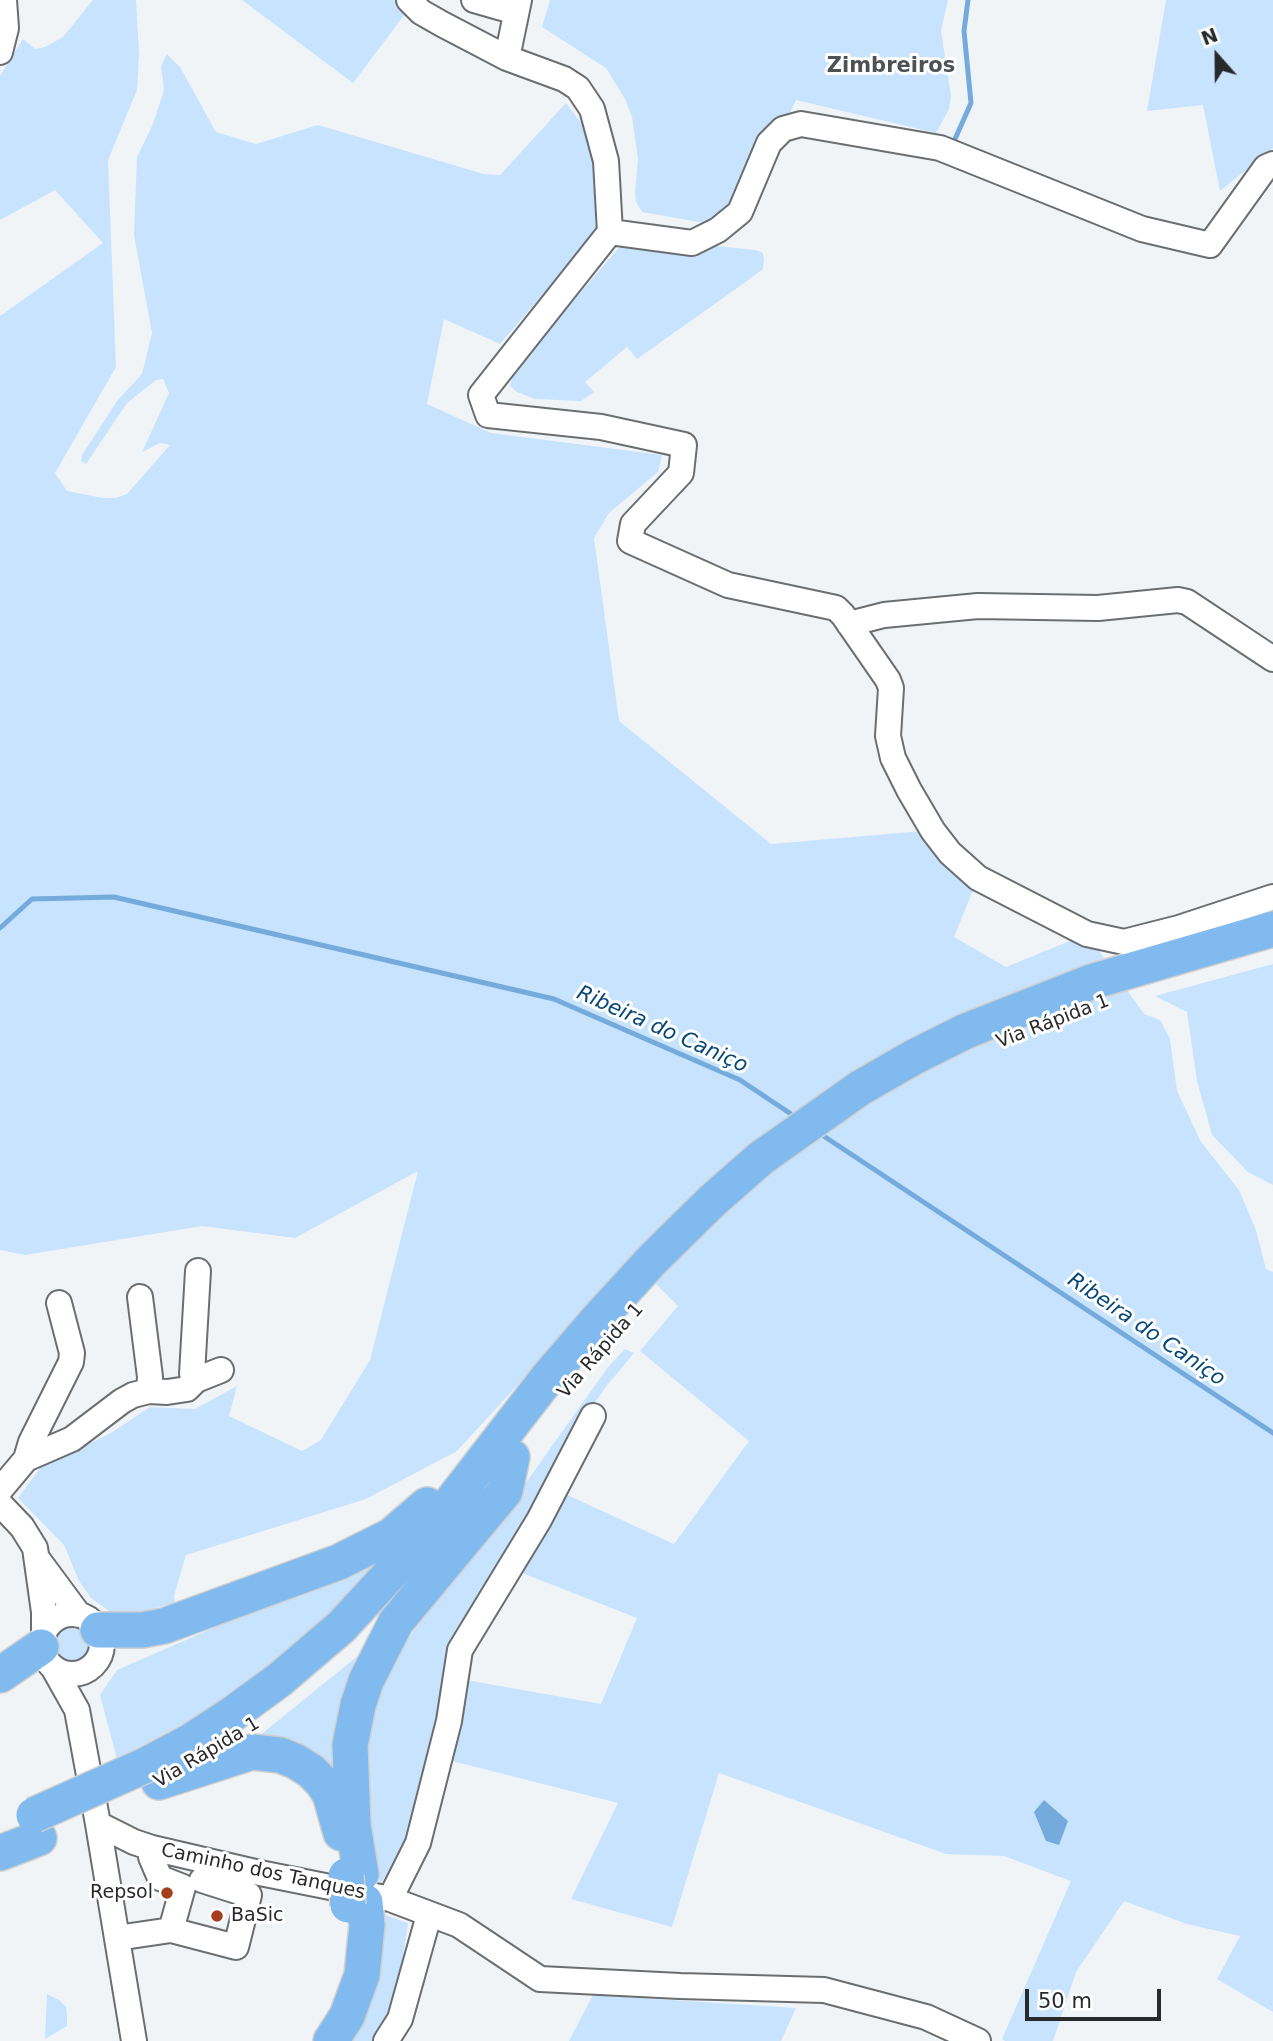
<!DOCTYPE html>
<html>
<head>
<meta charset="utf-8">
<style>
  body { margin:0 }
  #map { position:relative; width:1273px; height:2041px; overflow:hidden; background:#f1f4f7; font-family:"DejaVu Sans",sans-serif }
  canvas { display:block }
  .north { position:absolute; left:1182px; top:21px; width:70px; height:70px; -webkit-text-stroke:5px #fff; paint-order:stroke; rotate:339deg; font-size:19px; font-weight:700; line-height:28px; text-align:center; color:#28292a }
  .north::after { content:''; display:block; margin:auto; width:24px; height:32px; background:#28292a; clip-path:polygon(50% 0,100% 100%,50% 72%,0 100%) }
  .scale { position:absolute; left:1025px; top:1989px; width:136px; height:32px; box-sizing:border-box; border:4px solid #28292a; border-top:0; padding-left:9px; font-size:21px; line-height:24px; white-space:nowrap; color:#28292a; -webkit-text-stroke:5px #fff; paint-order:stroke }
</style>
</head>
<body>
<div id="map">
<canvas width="1273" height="2041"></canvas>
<div class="north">N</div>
<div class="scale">50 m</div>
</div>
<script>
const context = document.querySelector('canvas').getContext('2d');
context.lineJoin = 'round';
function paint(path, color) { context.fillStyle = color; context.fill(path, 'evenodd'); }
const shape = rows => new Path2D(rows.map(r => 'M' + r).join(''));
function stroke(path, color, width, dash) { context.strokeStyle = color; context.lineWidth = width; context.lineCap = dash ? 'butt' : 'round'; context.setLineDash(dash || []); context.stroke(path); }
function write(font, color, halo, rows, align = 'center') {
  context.font = font + ' "DejaVu Sans",sans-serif'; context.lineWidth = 6; context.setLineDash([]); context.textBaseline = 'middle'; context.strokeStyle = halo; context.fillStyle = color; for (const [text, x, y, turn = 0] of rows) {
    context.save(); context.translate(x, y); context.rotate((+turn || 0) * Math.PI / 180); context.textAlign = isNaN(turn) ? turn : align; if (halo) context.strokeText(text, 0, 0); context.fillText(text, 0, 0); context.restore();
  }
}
const green = shape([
  [93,0,136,0,139,55,137,90,108,160,116,367,55,473,67,491,103,498,116,498,127,494,170,445,160,443,142,452,169,393,163,379,156,380,127,403,86,464,81,461,82,455,117,401,142,374,152,333,134,235,137,157,153,124,164,90,161,66,167,54,180,67,216,132,256,144,318,125,484,174,500,175,566,103,585,128,593,158,598,230,500,344,444,319,427,404,491,433,662,455,658,472,609,513,594,538,619,721,771,844,923,831,978,878,954,937,1006,967,1087,934,1144,1014,1160,1020,1170,1039,1177,1091,1201,1142,1239,1190,1256,1230,1266,1269,1273,1272,1273,2012,1217,1979,1240,1936,1187,1924,1124,1901,1076,1972,1053,2041,1005,2041,1002,2039,1071,1881,1004,1856,946,1854,719,1773,672,1927,571,1899,618,1803,448,1760,466,1680,601,1704,637,1618,517,1571,563,1493,674,1544,749,1441,640,1351,678,1306,632,1260,457,1451,366,1499,186,1555,174,1596,175,1603,128,1615,113,1614,91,1598,79,1581,64,1545,18,1498,41,1467,111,1433,150,1407,195,1409,237,1386,229,1416,302,1451,321,1440,370,1360,418,1171,295,1238,202,1226,25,1255,0,1250,0,316,103,243,55,190,0,220,0,76,23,39,35,49,45,47,63,37],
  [242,0,394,0,408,10,353,83],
  [550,0,948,0,941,31,951,96,949,109,936,133,796,100,751,199,705,223,642,212,636,202,635,192,638,159,632,117,625,99,606,68,542,27],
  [1166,0,1273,0,1273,148,1220,191,1203,105,1147,111],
  [628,237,755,250,763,253,764,260,763,269,747,281,637,359,627,347,585,382,594,392,581,401,535,399,517,392,510,386,514,370],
  [1273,964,1273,1185,1248,1172,1212,1135,1197,1081,1187,1012,1155,996],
  [625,1349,634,1353,605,1388,585,1417,451,1654,411,1835,380,1885,364,1786,372,1713,379,1688,397,1653,513,1501,608,1367],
  [404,1545,251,1687,117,1759,100,1695,117,1670],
  '54 1645a17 17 0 1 1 34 0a17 17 0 1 1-34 0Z',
  [380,1638,344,1786,325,1760,292,1741,254,1740],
  [375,1911,408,1923,394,2019,380,2041,342,2041],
  [47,1994,59,2000,66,2007,67,2016,67,2026,45,2039],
  [593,1995,796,2008,781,2041,569,2041]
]);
const water = shape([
  [1044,1800,1068,1821,1059,1845,1046,1841,1034,1812]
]);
const stream = shape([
  [955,139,971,103,964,31,968,0],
  [0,928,32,899,114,897,554,999,740,1080,797,1118],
  [819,1133,1273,1433]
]);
const minor = shape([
  [409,0,421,12,442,24,507,58,564,79,578,88,592,109,606,161,610,232,481,395,488,415,601,427,684,445,681,473,633,524,630,541,728,585,836,608,843,615,888,680,891,688,888,736,893,758,909,790,933,831,950,853,978,878,1087,934,1124,942,1179,928,1273,897],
  [474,0,516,12],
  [0,52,6,28,4,0],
  [507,58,519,0],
  [610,232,692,243,718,230,740,212,769,143,783,129,801,124,940,148,1142,229,1210,245,1266,167,1273,164],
  [849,624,884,615,978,606,1098,608,1178,600,1187,602,1273,659],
  [140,1297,150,1377,149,1391],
  [196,1380,192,1374,198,1271],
  [26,1459,72,1439,122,1401,133,1395,149,1391,167,1392,187,1389,196,1380,221,1370],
  [0,1490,26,1459,31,1442,71,1362,72,1353,59,1303],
  [0,1504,22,1527,35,1548,44,1612,44,1633],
  [39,1561,79,1615],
  '42 1644a30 30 0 1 1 60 0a30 30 0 1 1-60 0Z',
  [54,1669,77,1710,98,1824,134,2041],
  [98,1824,134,1842,152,1848,255,1872,390,1899,459,1925,540,1979,680,1986,824,1990,926,2017,978,2041],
  [390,1899,418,1843,449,1721,460,1650,539,1520,593,1416],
  [171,1930,236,1947,249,1895,202,1880],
  [117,1938,171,1930,183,1887,160,1878,151,1857,152,1848],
  [386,2041,400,2019,429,1915]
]);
const highway = shape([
  [98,1630,142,1630,164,1626,339,1562,391,1536,427,1505],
  [0,1675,41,1647],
  [146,1765,191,1741,231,1715,279,1680,341,1627,425,1536,549,1376,598,1319,652,1260,712,1201,761,1158,860,1088,914,1057,966,1031,1091,982,1273,929],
  [159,1782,252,1752,280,1755,295,1761,311,1771,322,1782,330,1794,341,1833],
  [0,1853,39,1838],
  [361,1874,353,1825,350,1745,358,1705,366,1681,396,1622,505,1491,512,1457],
  [331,2041,347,2016,362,1975,367,1925,365,1902]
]);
const highwayBridge = shape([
  [34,1815,146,1765],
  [346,1876,348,1905]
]);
const markers = [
  [167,1893,7,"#a53e1e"],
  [217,1916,7,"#a53e1e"]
];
const streetNames = [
  ["Via Rápida 1",1053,1022,-21],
  ["Via Rápida 1",601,1351,-49],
  ["Via Rápida 1",207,1753,-31],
  ["Caminho dos Tanques",263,1872,12]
];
const poiNames = [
  ["Repsol",153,1893],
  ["BaSic",231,1916,"left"]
];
const neighbourhoodNames = [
  ["Zimbreiros",891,67]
];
const waterNames = [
  ["Ribeira do Caniço",662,1030,24],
  ["Ribeira do Caniço",1146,1330,34]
];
paint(green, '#c7e3fe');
paint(water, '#74abdc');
stroke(stream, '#74abdc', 5);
stroke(minor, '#6b6e70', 28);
stroke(highway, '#d0d0d0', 38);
stroke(minor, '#fff', 24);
stroke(highway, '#81baee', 35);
stroke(highwayBridge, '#d0d0d0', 38, []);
stroke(highwayBridge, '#81baee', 35);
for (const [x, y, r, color] of markers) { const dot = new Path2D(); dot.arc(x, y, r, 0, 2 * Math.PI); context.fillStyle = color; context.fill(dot); stroke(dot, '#fff', 2.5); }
write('19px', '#28292a', '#fff', streetNames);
write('19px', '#28292a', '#fff', poiNames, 'right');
write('bold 21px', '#4e5052', '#fff', neighbourhoodNames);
write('italic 21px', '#064775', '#fff', waterNames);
</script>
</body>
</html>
